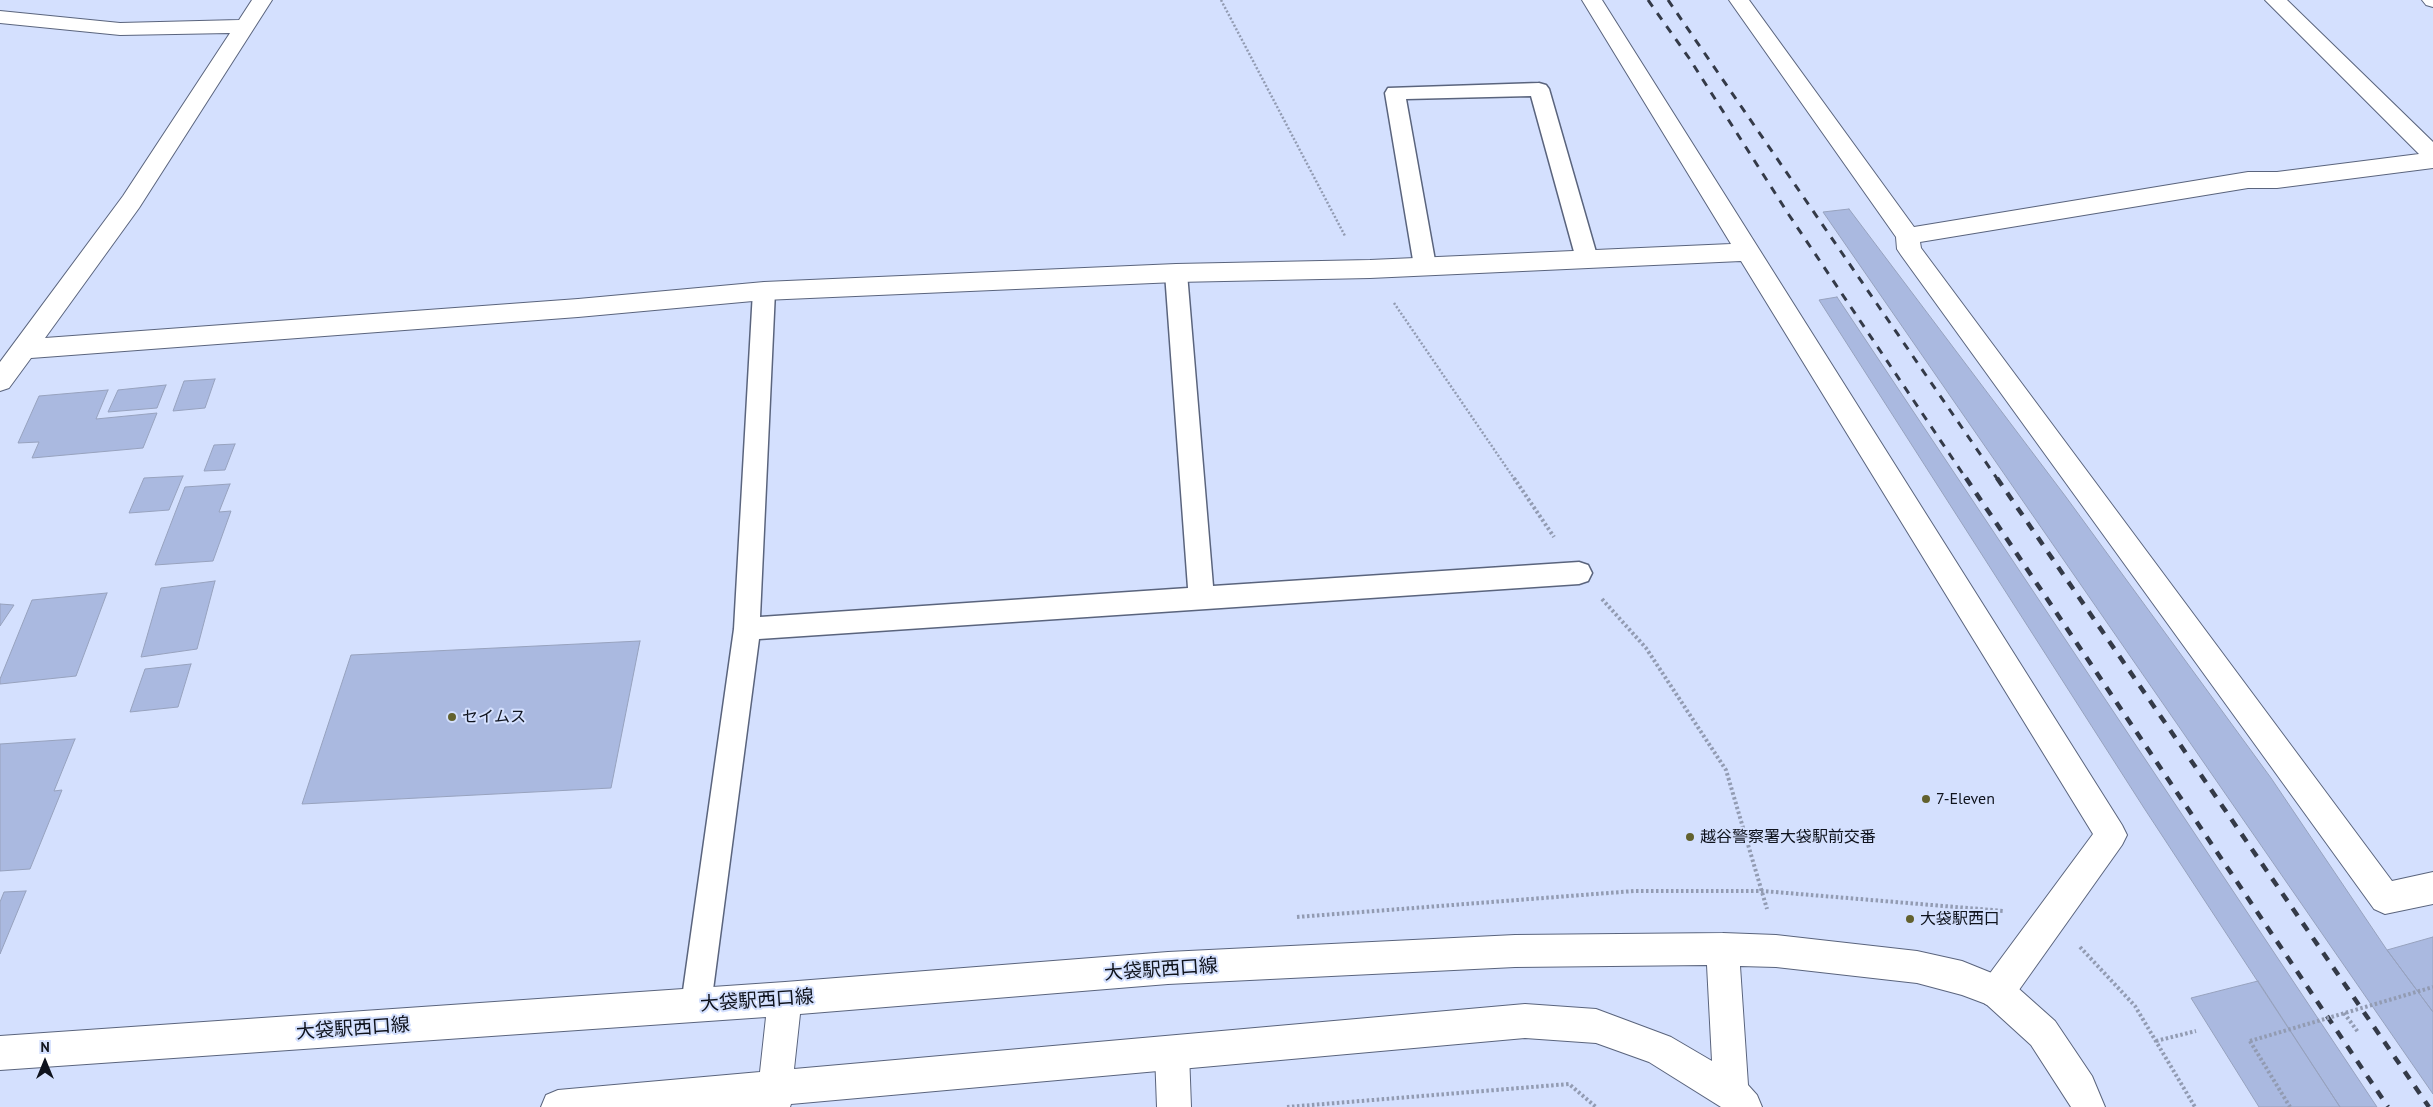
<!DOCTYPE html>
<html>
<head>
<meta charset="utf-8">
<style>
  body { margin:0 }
  #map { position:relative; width:2433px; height:1107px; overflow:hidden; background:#d4e0fe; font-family:"PT Sans",sans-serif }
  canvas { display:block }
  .north { position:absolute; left:20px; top:1037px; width:50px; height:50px; -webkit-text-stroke:4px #d4e0fe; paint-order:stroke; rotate:0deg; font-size:14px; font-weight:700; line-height:20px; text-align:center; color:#0f131d }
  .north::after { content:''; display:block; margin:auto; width:18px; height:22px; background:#0f131d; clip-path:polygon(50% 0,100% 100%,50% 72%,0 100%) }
</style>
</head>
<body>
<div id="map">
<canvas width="2433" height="1107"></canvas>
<div class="north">N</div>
</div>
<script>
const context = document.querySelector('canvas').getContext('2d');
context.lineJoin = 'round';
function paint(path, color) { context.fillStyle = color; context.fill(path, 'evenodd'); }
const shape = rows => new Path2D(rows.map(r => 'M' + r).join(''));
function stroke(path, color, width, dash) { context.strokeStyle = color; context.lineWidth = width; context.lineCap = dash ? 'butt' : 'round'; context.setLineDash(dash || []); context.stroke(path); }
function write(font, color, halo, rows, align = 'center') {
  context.font = font + ' "PT Sans","Noto Sans JP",sans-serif'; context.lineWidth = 4; context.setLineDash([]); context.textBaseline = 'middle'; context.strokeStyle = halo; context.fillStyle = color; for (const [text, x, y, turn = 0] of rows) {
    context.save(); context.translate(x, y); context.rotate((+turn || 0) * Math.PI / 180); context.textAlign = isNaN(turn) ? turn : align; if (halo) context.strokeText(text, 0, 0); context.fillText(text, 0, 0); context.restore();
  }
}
const building = shape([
  [1849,209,2066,497,2271,778,2387,950,2433,1012,2433,1094,1823,212,1849,209],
  [1837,297,2377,1107,2340,1107,2144,808,1819,300,1837,297],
  [215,379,205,408,173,411,184,381,215,379],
  [166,385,157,408,108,412,118,390,166,385],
  [108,390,96,419,157,413,143,448,32,458,39,442,18,443,39,396,108,390],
  [235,444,225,470,204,471,214,445,235,444],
  [183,476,169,510,129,513,144,478,183,476],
  [230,484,219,512,231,511,213,561,155,565,185,487,230,484],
  [215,581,197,649,141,657,161,588,215,581],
  [107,593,76,676,0,684,0,679,32,600,107,593],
  [0,604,14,605,0,626,0,604],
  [640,641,611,788,302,804,351,655,640,641],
  [191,664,178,707,130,712,145,669,191,664],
  [75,739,54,791,62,790,30,869,0,871,0,744,75,739],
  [26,891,0,954,0,902,4,892,26,891],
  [2433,937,2433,1012,2387,950,2433,937],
  [2258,981,2340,1107,2259,1107,2191,998,2258,981]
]);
const pathFar1 = shape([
  [1221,0,1345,236],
  [1394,303,1515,480]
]);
const path = shape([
  [1514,478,1554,537],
  [1602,599,1646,648,1726,770,1767,909],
  [1297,917,1634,891,1763,891,2004,911],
  [2080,947,2135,1006,2195,1107],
  [2344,1013,2358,1032],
  [2156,1041,2196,1031],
  [2250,1041,2290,1107],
  [1287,1107,1569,1084,1596,1107]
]);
const lane = shape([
  [1539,83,1546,85,1549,89,1598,259,1595,264,1587,267,1579,264,1576,259,1531,96,1406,99,1436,266,1433,272,1425,274,1417,272,1414,266,1385,93,1388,88,1539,83],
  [1176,265,1184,267,1187,273,1213,586,1579,562,1588,565,1592,573,1588,581,1579,584,759,639,711,1005,707,1016,696,1020,685,1016,681,1005,734,629,753,291,756,285,764,283,772,285,775,291,760,617,1188,588,1165,273,1168,267,1176,265]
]);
const street = shape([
  [252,0,272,0,139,208,45,338,578,299,764,282,1176,264,1370,260,1731,244,1582,0,1602,0,2122,825,2127,835,2122,845,2009,1004,1997,1009,1985,1004,1980,992,1985,980,2093,834,1741,261,1370,278,1176,282,764,300,578,317,31,358,9,388,0,391,0,362,123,196,230,33,120,35,0,23,0,11,120,23,239,20,252,0],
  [1729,0,1749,0,1914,227,2248,172,2277,172,2419,154,2265,0,2287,0,2433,142,2433,168,2277,188,2248,188,1920,242,1921,248,2392,881,2433,872,2433,904,2385,914,2374,909,1901,255,1897,249,1896,237,1729,0],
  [2422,0,2433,0,2433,7,2426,5,2422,0],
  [1172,1036,1184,1041,1189,1053,1191,1107,1157,1107,1155,1053,1160,1041,1172,1036]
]);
const secondary = shape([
  [1723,933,1776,935,1917,951,1962,961,2009,980,2055,1021,2092,1076,2105,1107,2071,1107,2031,1045,1986,1004,1962,995,1917,983,1776,967,1740,966,1748,1085,1757,1095,1762,1107,1721,1107,1649,1062,1596,1043,1525,1038,791,1104,790,1107,541,1107,546,1095,558,1090,760,1072,766,1017,0,1070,0,1036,785,982,1168,952,1515,935,1723,933],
  [1707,965,1712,1061,1671,1037,1596,1009,1525,1004,794,1069,800,1014,1168,984,1515,967,1707,965]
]);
const railFar1 = shape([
  [1648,0,1689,58,1789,215,1967,480],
  [1668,0,1998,480]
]);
const rail = shape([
  [1966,478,2388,1107],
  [1997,478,2429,1107]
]);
const pathBridge = shape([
  [2250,1041,2433,987]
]);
const markers = [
  [452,717,5,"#62612e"],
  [1926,799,5,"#62612e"],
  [1690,837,5,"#62612e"],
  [1910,919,5,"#62612e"]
];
const poiNames = [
  ["セイムス",462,717],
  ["7-Eleven",1936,799],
  ["越谷警察署大袋駅前交番",1700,837],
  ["大袋駅西口",1920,919]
];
const nearStreetnames = [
  ["大袋駅西口線",1161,970,-4],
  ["大袋駅西口線",757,1001,-4],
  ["大袋駅西口線",353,1029,-4]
];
paint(building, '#aab9e0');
stroke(building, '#97a2be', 1);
stroke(lane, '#5a647d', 3);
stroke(street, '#5a647d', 2);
stroke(secondary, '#5a647d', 2);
stroke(pathFar1, '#929bb2', 2.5, [2, 2]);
stroke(path, '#929bb2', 4, [2.5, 2.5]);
paint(lane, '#fff');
paint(street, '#fff');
paint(secondary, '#fff');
stroke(railFar1, '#343a48', 3, [8, 8]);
stroke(rail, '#343a48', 4.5, [9, 9]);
stroke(pathBridge, '#929bb2', 4, [2.5, 2.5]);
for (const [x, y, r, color] of markers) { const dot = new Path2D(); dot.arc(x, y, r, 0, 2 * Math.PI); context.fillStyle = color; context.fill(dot); stroke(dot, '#d4e0fe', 2); }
write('16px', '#0f131d', '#d4e0fe', poiNames, 'left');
write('19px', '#0f131d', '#d4e0fe', nearStreetnames);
</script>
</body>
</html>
